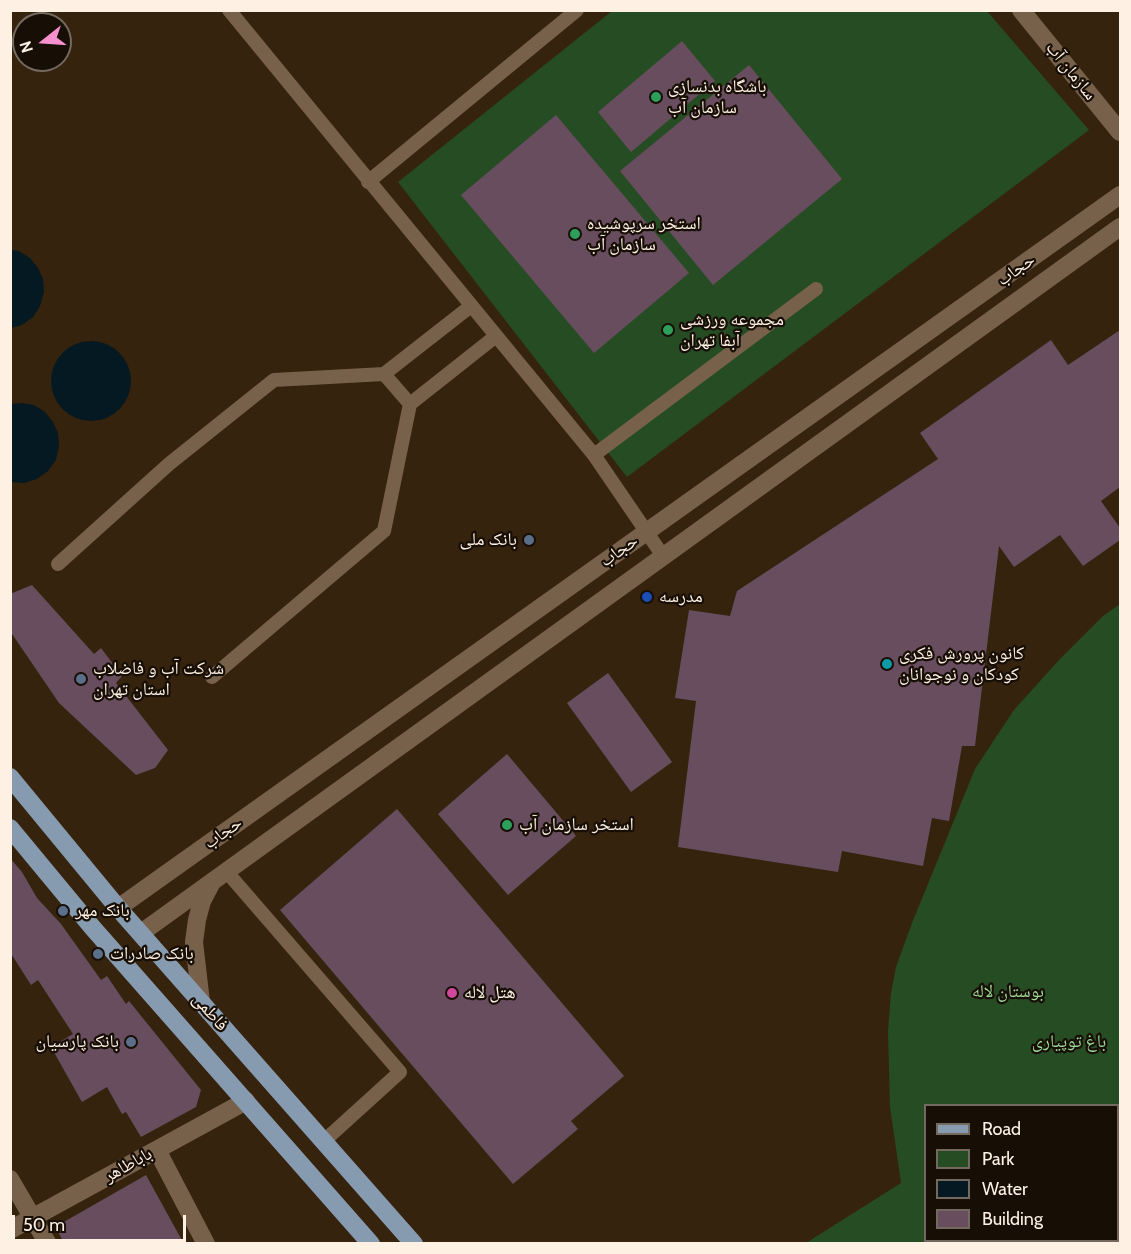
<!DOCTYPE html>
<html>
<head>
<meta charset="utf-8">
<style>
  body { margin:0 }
  #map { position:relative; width:1131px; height:1254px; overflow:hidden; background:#36230e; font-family:Cabin,sans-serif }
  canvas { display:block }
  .frame { position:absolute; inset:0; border:12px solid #fef1e4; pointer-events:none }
  .legend { position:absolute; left:924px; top:1104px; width:195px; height:138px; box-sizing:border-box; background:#170e06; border:2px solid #73695f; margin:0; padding:8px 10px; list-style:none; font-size:18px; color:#fef1e4 }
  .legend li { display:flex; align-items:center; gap:12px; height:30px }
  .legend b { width:30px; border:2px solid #73695f }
  .north { position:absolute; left:12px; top:12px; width:60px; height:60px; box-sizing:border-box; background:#170e06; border:2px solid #73695f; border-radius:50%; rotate:253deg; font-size:16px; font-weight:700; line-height:24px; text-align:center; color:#fef1e4 }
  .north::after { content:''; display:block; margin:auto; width:21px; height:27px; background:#f790ce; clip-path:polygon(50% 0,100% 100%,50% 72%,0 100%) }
  .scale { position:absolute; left:12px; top:1215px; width:174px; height:27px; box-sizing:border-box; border:3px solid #fef1e4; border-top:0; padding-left:8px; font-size:18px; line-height:21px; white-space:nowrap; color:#fef1e4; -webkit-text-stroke:4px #170e06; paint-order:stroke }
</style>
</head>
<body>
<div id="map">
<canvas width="1131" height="1254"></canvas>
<div class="frame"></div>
<ul class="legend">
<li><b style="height:8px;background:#879bb0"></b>Road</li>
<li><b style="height:16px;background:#264c23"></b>Park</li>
<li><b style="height:16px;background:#041921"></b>Water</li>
<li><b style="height:16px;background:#684d5f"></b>Building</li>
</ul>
<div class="north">N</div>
<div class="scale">50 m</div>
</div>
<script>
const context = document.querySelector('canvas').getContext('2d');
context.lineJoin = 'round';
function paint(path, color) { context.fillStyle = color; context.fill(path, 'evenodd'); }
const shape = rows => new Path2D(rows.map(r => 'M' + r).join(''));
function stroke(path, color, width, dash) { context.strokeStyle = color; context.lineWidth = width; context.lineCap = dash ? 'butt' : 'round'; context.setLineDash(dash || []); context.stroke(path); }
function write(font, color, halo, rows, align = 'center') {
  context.font = font + ' Cabin,"Noto Naskh Arabic",sans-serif'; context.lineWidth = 4.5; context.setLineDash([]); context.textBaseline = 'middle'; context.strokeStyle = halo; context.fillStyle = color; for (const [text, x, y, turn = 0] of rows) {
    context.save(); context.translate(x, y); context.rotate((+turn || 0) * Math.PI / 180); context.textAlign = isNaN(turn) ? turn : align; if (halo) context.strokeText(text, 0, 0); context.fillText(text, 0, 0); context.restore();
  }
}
const green = shape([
  [612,11,987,11,1089,130,627,477,398,182],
  [1120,604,1120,1243,806,1243,901,1183,890,1107,888,1031,891,993,896,967,912,923,975,769,996,737,1014,710,1058,661,1103,616],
  [926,1106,1118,1106,1118,1240,926,1240]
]);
const water = shape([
  [11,250,19,251,30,258,38,268,43,279,44,292,40,306,33,317,22,325,11,328],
  '51 381a40 40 0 1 1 80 0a40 40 0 1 1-80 0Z',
  [22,403,34,405,45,412,53,422,58,433,59,446,56,460,48,471,37,479,24,483,10,482,11,404]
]);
const building = shape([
  [682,41,715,81,631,152,598,112],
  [749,65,842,179,713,285,620,171],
  [556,115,689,273,594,353,461,195],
  [1120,330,1120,487,1101,501,1120,528,1120,540,1083,566,1060,535,1014,567,999,546,975,746,962,746,949,821,932,818,923,866,842,851,838,872,678,847,696,701,675,698,689,610,730,616,737,591,938,459,920,433,1051,340,1068,365],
  [32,585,94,654,101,648,122,676,116,683,168,750,155,768,136,775,59,703,10,631,10,594],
  [608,673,672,762,631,792,567,703],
  [507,754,576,836,508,895,438,814],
  [397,809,624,1076,571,1121,578,1129,513,1184,280,910],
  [10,858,22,872,37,898,61,924,101,980,107,976,126,1004,129,1001,201,1090,196,1107,141,1137,126,1112,122,1114,107,1087,82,1102,51,1047,73,1034,38,980,31,985,10,952],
  [146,1175,184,1244,65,1244,55,1227]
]);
const lane = shape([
  [229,10,594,455,663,556],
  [368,182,577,10],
  [384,374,410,404],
  [594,455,816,289],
  [58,564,169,464,274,380,384,374,471,306],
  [212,677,384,531,410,404,496,336],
  [226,871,400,1072,324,1141]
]);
const street = shape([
  [1021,10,1120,132],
  [157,1150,206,1244],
  [10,1179,48,1244],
  [10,1230,246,1101]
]);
const secondary = shape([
  [118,908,1120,195],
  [141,933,1120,227],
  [201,1002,194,942,197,920,202,901,211,884]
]);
const primary = shape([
  [10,777,118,908,414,1244],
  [10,828,92,927,371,1244]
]);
const markers = [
  [656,97,6,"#2e9e5b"],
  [575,234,6,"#2e9e5b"],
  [668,330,6,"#2e9e5b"],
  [529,540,6,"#5c6f8a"],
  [647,597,6,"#1a4fb4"],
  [887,664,6,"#0f9aa8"],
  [81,679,6,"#5c6f8a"],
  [507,825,6,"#2e9e5b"],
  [63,911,6,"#5c6f8a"],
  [98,954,6,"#5c6f8a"],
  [452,993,6,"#d1479c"],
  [131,1042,6,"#5c6f8a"]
];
const streetNames = [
  ["سازمان آب",1071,71,51],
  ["حجاب",1016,270,-35],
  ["حجاب",619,551,-35],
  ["حجاب",223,833,-35],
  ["فاطمی",210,1012,49],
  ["باباطاهر",128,1165,-29]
];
const poiNames = [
  ["باشگاه بدنسازی",668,87],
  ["سازمان آب",668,108],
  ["استخر سرپوشیده",587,224],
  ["سازمان آب",587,245],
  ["مجموعه ورزشی",680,320],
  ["آبفا تهران",680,341],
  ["بانک ملی",517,540,"right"],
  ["مدرسه",659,597],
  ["کانون پرورش فکری",899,654],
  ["کودکان و نوجوانان",899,675],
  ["شرکت آب و فاضلاب",93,669],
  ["استان تهران",93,690],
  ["استخر سازمان آب",519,825],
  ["بانک مهر",75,911],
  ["بانک صادرات",110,954],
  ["هتل لاله",464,993],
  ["بانک پارسیان",119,1042,"right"]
];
const parkNames = [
  ["بوستان لاله",1008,992],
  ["باغ توپیاری",1069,1042]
];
paint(green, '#264c23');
paint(water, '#041921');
paint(building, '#684d5f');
stroke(lane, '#78614b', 14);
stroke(street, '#78614b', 18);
stroke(secondary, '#78614b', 18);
stroke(primary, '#879bb0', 18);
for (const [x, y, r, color] of markers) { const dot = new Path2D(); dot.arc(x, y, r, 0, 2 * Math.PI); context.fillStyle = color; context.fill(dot); stroke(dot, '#170e06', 2); }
write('18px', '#fef1e4', '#170e06', streetNames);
write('18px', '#fef1e4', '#170e06', poiNames, 'left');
write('18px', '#9edb98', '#170e06', parkNames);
</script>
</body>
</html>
